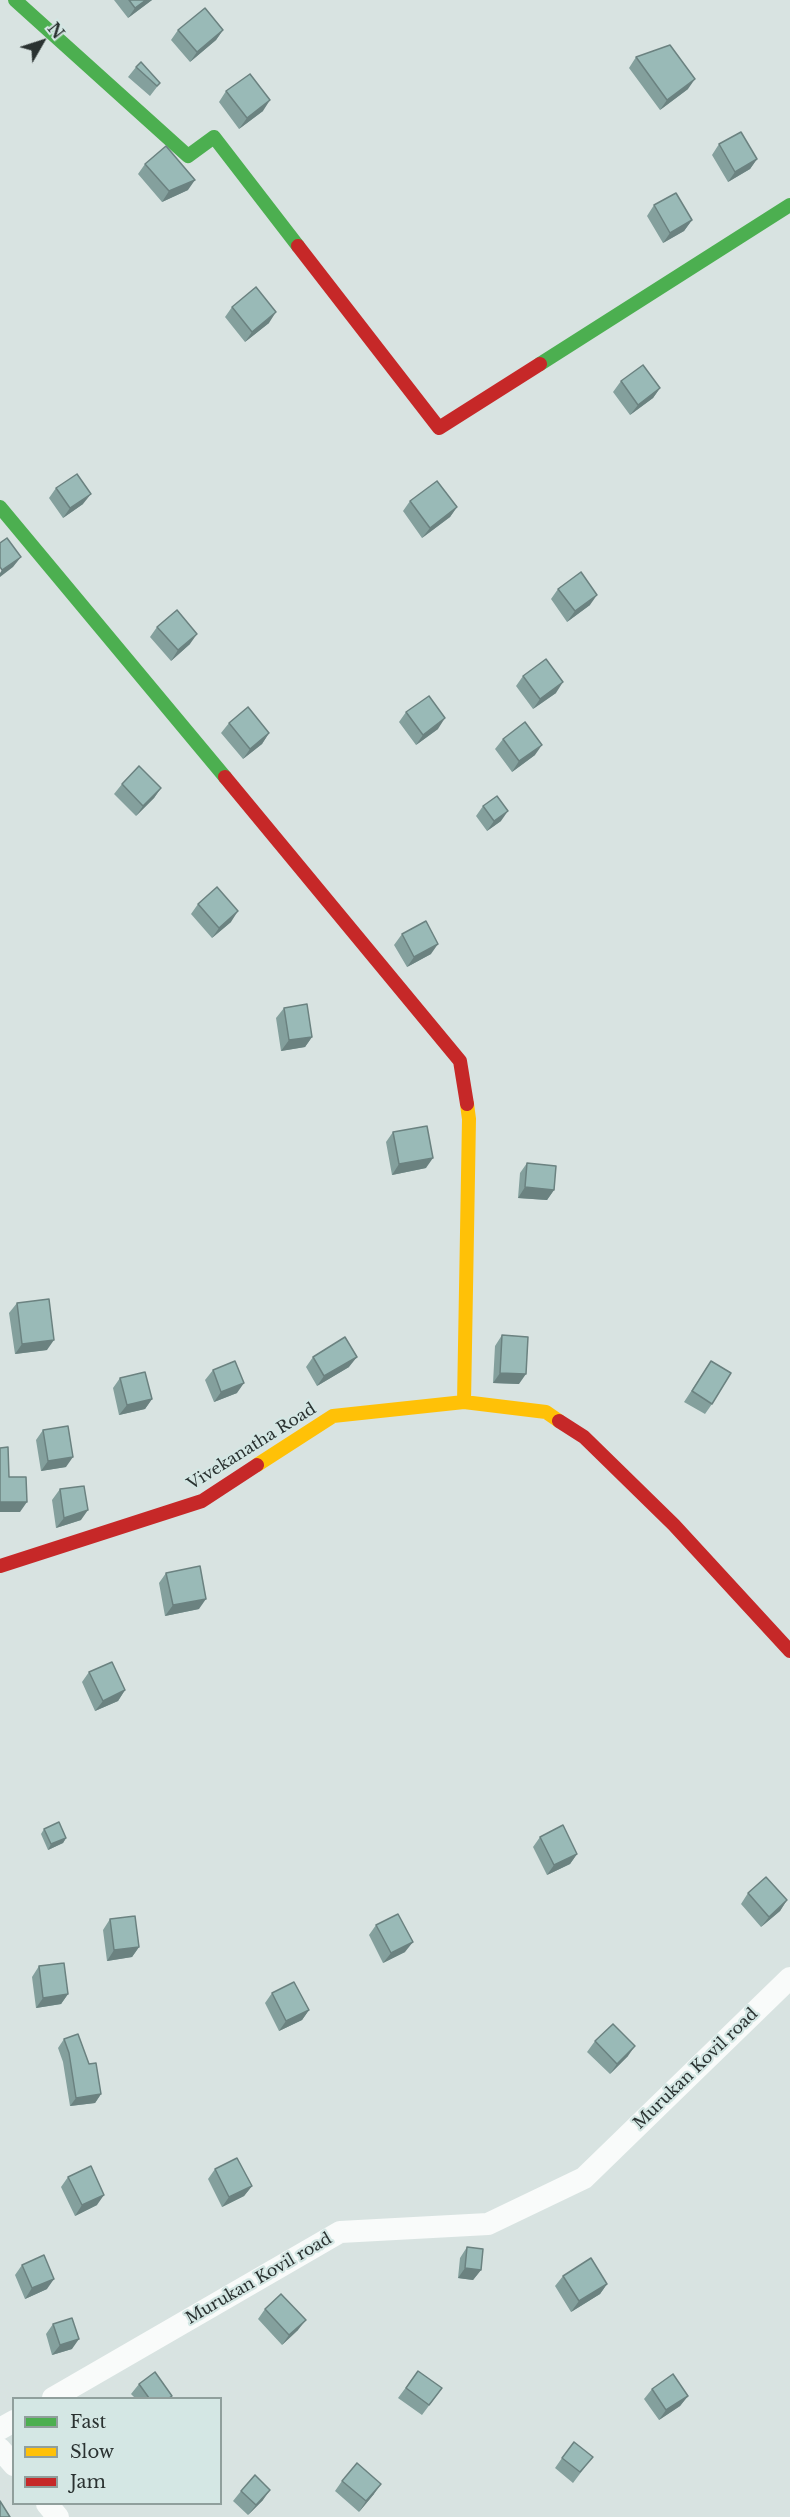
<!DOCTYPE html>
<html>
<head>
<meta charset="utf-8">
<style>
  body { margin:0 }
  #map { position:relative; width:790px; height:2517px; overflow:hidden; background:#d8e3e1; font-family:"Libre Baskerville",serif }
  canvas { display:block }
  .legend { position:absolute; left:12px; top:2397px; width:210px; height:108px; box-sizing:border-box; background:#d4e7e4; border:2px solid #909f9c; margin:0; padding:8px 10px; list-style:none; font-size:18px; color:#2a3231 }
  .legend li { display:flex; align-items:center; gap:12px; height:30px }
  .legend b { width:30px; border:2px solid #909f9c }
  .north { position:absolute; left:12px; top:12px; width:60px; height:60px; -webkit-text-stroke:4px #d4e7e4; paint-order:stroke; rotate:51deg; font-size:16px; font-weight:700; line-height:24px; text-align:center; color:#2a3231 }
  .north::after { content:''; display:block; margin:auto; width:21px; height:27px; background:#2a3231; clip-path:polygon(50% 0,100% 100%,50% 72%,0 100%) }
</style>
</head>
<body>
<div id="map">
<canvas width="790" height="2517"></canvas>
<ul class="legend">
<li><b style="height:8px;background:#4caf50"></b>Fast</li>
<li><b style="height:8px;background:#ffc107"></b>Slow</li>
<li><b style="height:8px;background:#c62828"></b>Jam</li>
</ul>
<div class="north">N</div>
</div>
<script>
const context = document.querySelector('canvas').getContext('2d');
context.lineJoin = 'round';
const shape = rows => new Path2D(rows.map(r => 'M' + r).join(''));
function stroke(path, color, width, dash) { context.strokeStyle = color; context.lineWidth = width; context.lineCap = dash ? 'butt' : 'round'; context.setLineDash(dash || []); context.stroke(path); }
function paint(path, color) { context.fillStyle = color; context.fill(path, 'evenodd'); }
function write(font, color, halo, rows, align = 'center') {
  context.font = font + ' "Libre Baskerville",serif'; context.lineWidth = 4.5; context.setLineDash([]); context.textBaseline = 'middle'; context.strokeStyle = halo; context.fillStyle = color; for (const [text, x, y, turn = 0] of rows) {
    context.save(); context.translate(x, y); context.rotate((+turn || 0) * Math.PI / 180); context.textAlign = isNaN(turn) ? turn : align; if (halo) context.strokeText(text, 0, 0); context.fillText(text, 0, 0); context.restore();
  }
}
const street = shape([
  [53,2398,340,2232,488,2224,584,2178,790,1978],
  [0,2429,14,2421],
  [0,2449,14,2465],
  [47,2504,58,2517]
]);
const fast = shape([
  [15,0,188,156,214,137,298,246],
  [540,364,790,205],
  [0,507,225,777]
]);
const slow = shape([
  [464,1402,469,1119,467,1104],
  [257,1465,333,1416,464,1402,546,1412,559,1421]
]);
const jam = shape([
  [298,246,439,428,540,364],
  [225,777,460,1061,467,1104],
  [559,1421,584,1437,674,1525,790,1651],
  [0,1566,202,1501,257,1465]
]);
const wall = shape([
  [114,0,152,0,128,18],
  [178,30,223,30,216,40,190,62,171,40],
  [636,57,688,89,660,110,629,68],
  [136,67,160,83,150,96,128,77],
  [226,91,263,111,239,129,219,102],
  [719,144,757,159,750,169,728,182,712,155],
  [145,164,188,190,162,202,138,174],
  [654,205,692,220,684,231,663,243,647,216],
  [232,307,269,323,245,342,225,317],
  [621,381,660,388,653,398,630,415,613,392],
  [56,488,83,504,63,518,49,498],
  [410,501,457,507,450,517,422,538,403,511],
  [558,589,590,605,567,622,551,599],
  [157,627,190,644,171,661,150,637],
  [523,676,556,693,533,709,516,686],
  [406,712,438,729,416,745,399,722],
  [229,723,269,733,262,744,243,759,221,733],
  [503,739,535,755,512,772,495,749],
  [122,784,161,788,154,798,136,816,114,794],
  [483,806,501,821,487,831,476,816],
  [198,904,231,922,212,938,191,914],
  [402,934,431,954,407,967,394,945],
  [284,1008,312,1037,305,1047,281,1051,276,1018],
  [393,1132,426,1168,392,1175,386,1142],
  [527,1163,554,1190,547,1200,518,1198,520,1173],
  [17,1303,47,1350,15,1354,9,1313],
  [502,1335,519,1384,493,1383,495,1346],
  [313,1357,349,1367,317,1386,306,1367],
  [711,1361,712,1404,705,1414,684,1402],
  [213,1370,237,1393,214,1402,205,1380],
  [120,1378,152,1399,145,1409,119,1415,113,1388],
  [43,1430,66,1467,41,1471,36,1440],
  [60,1489,81,1520,56,1528,52,1500],
  [166,1573,199,1609,165,1616,159,1583],
  [89,1672,125,1690,118,1701,95,1711,82,1682],
  [44,1829,66,1838,63,1843,48,1850,41,1834],
  [540,1837,577,1854,570,1864,547,1875,533,1847],
  [748,1893,787,1900,780,1911,761,1927,741,1904],
  [110,1919,139,1947,132,1957,107,1961,103,1930],
  [376,1925,405,1952,383,1963,369,1935],
  [39,1966,68,1994,61,2004,36,2008,32,1977],
  [272,1993,309,2010,302,2020,279,2031,265,2003],
  [64,2039,101,2094,95,2103,70,2106,63,2062,58,2048],
  [595,2041,628,2056,610,2074,587,2052],
  [215,2169,252,2186,244,2196,222,2207,208,2179],
  [68,2177,97,2205,75,2216,61,2187],
  [467,2247,481,2270,473,2280,458,2278,460,2258],
  [22,2265,47,2289,25,2299,15,2275],
  [563,2276,607,2284,600,2294,571,2312,555,2286],
  [265,2309,298,2330,282,2345,258,2319],
  [53,2324,72,2349,52,2355,46,2334],
  [418,2371,442,2388,422,2415,398,2398],
  [139,2384,172,2396,171,2398,135,2398,131,2394],
  [652,2389,688,2396,680,2406,659,2420,644,2399],
  [562,2458,585,2467,573,2483,555,2468],
  [342,2481,374,2494,359,2512,335,2491],
  [241,2491,263,2500,248,2515,233,2501]
]);
const shadedWall = shape([
  [146,0,152,0,128,18,135,8],
  [223,30,216,40,190,62,197,52],
  [695,79,688,89,660,110,667,100],
  [270,100,263,111,239,129,247,118],
  [757,159,750,169,728,182,735,172],
  [195,180,188,190,162,202,169,191],
  [692,220,684,231,663,243,670,233],
  [276,312,269,323,245,342,252,332],
  [660,388,653,398,630,415,638,405],
  [91,494,83,504,63,518,70,508],
  [457,507,450,517,422,538,430,528],
  [21,557,13,567,0,577,0,573,2,570],
  [597,595,590,605,567,622,575,611],
  [197,634,190,644,171,661,178,650],
  [563,682,556,693,533,709,540,699],
  [445,718,438,729,416,745,423,735],
  [269,733,262,744,243,759,250,749],
  [542,745,535,755,512,772,519,761],
  [161,788,154,798,136,816,143,806],
  [508,811,501,821,487,831,494,821],
  [238,911,231,922,212,938,219,928],
  [438,944,431,954,407,967,414,957],
  [312,1037,305,1047,281,1051,289,1040],
  [433,1158,426,1168,392,1175,399,1164],
  [525,1187,554,1190,547,1200,518,1198],
  [54,1340,47,1350,15,1354,22,1344],
  [357,1357,349,1367,317,1386,324,1376],
  [500,1373,526,1374,519,1384,493,1383],
  [244,1383,237,1393,214,1402,221,1392],
  [152,1399,145,1409,119,1415,127,1405],
  [73,1457,66,1467,41,1471,48,1461],
  [0,1502,27,1502,20,1512,0,1512],
  [88,1510,81,1520,56,1528,64,1518],
  [206,1599,199,1609,165,1616,173,1605],
  [125,1690,118,1701,95,1711,103,1701],
  [66,1838,63,1843,48,1850,51,1844],
  [577,1854,570,1864,547,1875,554,1865],
  [787,1900,780,1911,761,1927,769,1917],
  [413,1942,405,1952,383,1963,391,1953],
  [139,1947,132,1957,107,1961,114,1950],
  [68,1994,61,2004,36,2008,43,1998],
  [309,2010,302,2020,279,2031,286,2021],
  [635,2046,628,2056,610,2074,617,2064],
  [101,2094,95,2103,70,2106,76,2098],
  [252,2186,244,2196,222,2207,229,2197],
  [104,2195,97,2205,75,2216,82,2205],
  [465,2268,481,2270,473,2280,458,2278],
  [54,2279,47,2289,25,2299,32,2288],
  [607,2284,600,2294,571,2312,579,2301],
  [306,2320,298,2330,282,2345,289,2335],
  [79,2339,72,2349,52,2355,60,2345],
  [688,2396,680,2406,659,2420,666,2410],
  [381,2484,374,2494,359,2512,366,2501],
  [270,2490,263,2500,248,2515,256,2505]
]);
const building = shape([
  [129,0,146,0,135,8,129,0],
  [205,8,223,30,197,52,178,30,205,8],
  [670,45,695,79,667,100,636,57,670,45],
  [141,62,160,83,157,86,136,67,141,62],
  [250,74,270,100,247,118,226,91,250,74],
  [741,132,757,159,735,172,719,144,741,132],
  [166,146,195,180,169,191,145,164,166,146],
  [676,193,692,220,670,233,654,205,676,193],
  [256,287,276,312,252,332,232,307,256,287],
  [643,365,660,388,638,405,621,381,643,365],
  [77,474,91,494,70,508,56,488,77,474],
  [437,481,457,507,430,528,410,501,437,481],
  [7,538,21,557,2,570,0,567,0,543,7,538],
  [581,572,597,595,575,611,558,589,581,572],
  [177,610,197,634,178,650,157,627,177,610],
  [546,659,563,682,540,699,523,676,546,659],
  [429,696,445,718,423,735,406,712,429,696],
  [248,707,269,733,250,749,229,723,248,707],
  [525,722,542,745,519,761,503,739,525,722],
  [139,766,161,788,143,806,122,784,139,766],
  [497,796,508,811,494,821,483,806,497,796],
  [217,887,238,911,219,928,198,904,217,887],
  [426,921,438,944,414,957,402,934,426,921],
  [307,1004,312,1037,289,1040,284,1008,307,1004],
  [427,1126,433,1158,399,1164,393,1132,427,1126],
  [527,1163,556,1166,554,1190,525,1187,527,1163],
  [49,1299,54,1340,22,1344,17,1303,49,1299],
  [502,1335,528,1337,526,1374,500,1373,502,1335],
  [345,1337,357,1357,324,1376,313,1357,345,1337],
  [235,1361,244,1383,221,1392,213,1370,235,1361],
  [711,1361,731,1373,712,1404,692,1391,711,1361],
  [145,1372,152,1399,127,1405,120,1378,145,1372],
  [68,1426,73,1457,48,1461,43,1430,68,1426],
  [8,1447,9,1477,26,1477,27,1502,0,1502,0,1448,8,1447],
  [84,1486,88,1510,64,1518,60,1489,84,1486],
  [200,1566,206,1599,173,1605,166,1573,200,1566],
  [112,1662,125,1690,103,1701,89,1672,112,1662],
  [59,1822,66,1838,51,1844,44,1829,59,1822],
  [563,1825,577,1854,554,1865,540,1837,563,1825],
  [766,1877,787,1900,769,1917,748,1893,766,1877],
  [398,1914,413,1942,391,1953,376,1925,398,1914],
  [135,1916,139,1947,114,1950,110,1919,135,1916],
  [64,1963,68,1994,43,1998,39,1966,64,1963],
  [294,1982,309,2010,286,2021,272,1993,294,1982],
  [613,2024,635,2046,617,2064,595,2041,613,2024],
  [78,2034,89,2064,96,2063,101,2094,76,2098,69,2053,64,2039,78,2034],
  [237,2158,252,2186,229,2197,215,2169,237,2158],
  [91,2166,104,2195,82,2205,68,2177,91,2166],
  [467,2247,483,2249,481,2270,465,2268,467,2247],
  [44,2255,54,2279,32,2288,22,2265,44,2255],
  [591,2258,607,2284,579,2301,563,2276,591,2258],
  [281,2294,306,2320,289,2335,265,2309,281,2294],
  [72,2318,79,2339,60,2345,53,2324,72,2318],
  [418,2371,442,2388,429,2405,406,2388,418,2371],
  [155,2372,172,2396,169,2398,149,2398,139,2384,155,2372],
  [673,2374,688,2396,666,2410,652,2389,673,2374],
  [574,2442,593,2457,580,2472,562,2458,574,2442],
  [357,2463,381,2484,366,2501,342,2481,357,2463],
  [255,2475,270,2490,256,2505,241,2491,255,2475],
  [0,2501,10,2517,0,2517,0,2501]
]);
const streetNames = [
  ["Vivekanatha Road",252,1447,-32],
  ["Murukan Kovil road",696,2069,-44],
  ["Murukan Kovil road",259,2279,-30]
];
stroke(street, '#f9fbfa', 22);
stroke(fast, '#4caf50', 14);
stroke(slow, '#ffc107', 14);
stroke(jam, '#c62828', 14);
paint(wall, '#84a09d');
paint(shadedWall, '#6b8280');
paint(building, '#99bab7');
stroke(building, '#6b8280', 1.5);
write('16px', '#2a3231', '#d4e7e4', streetNames);
</script>
</body>
</html>
